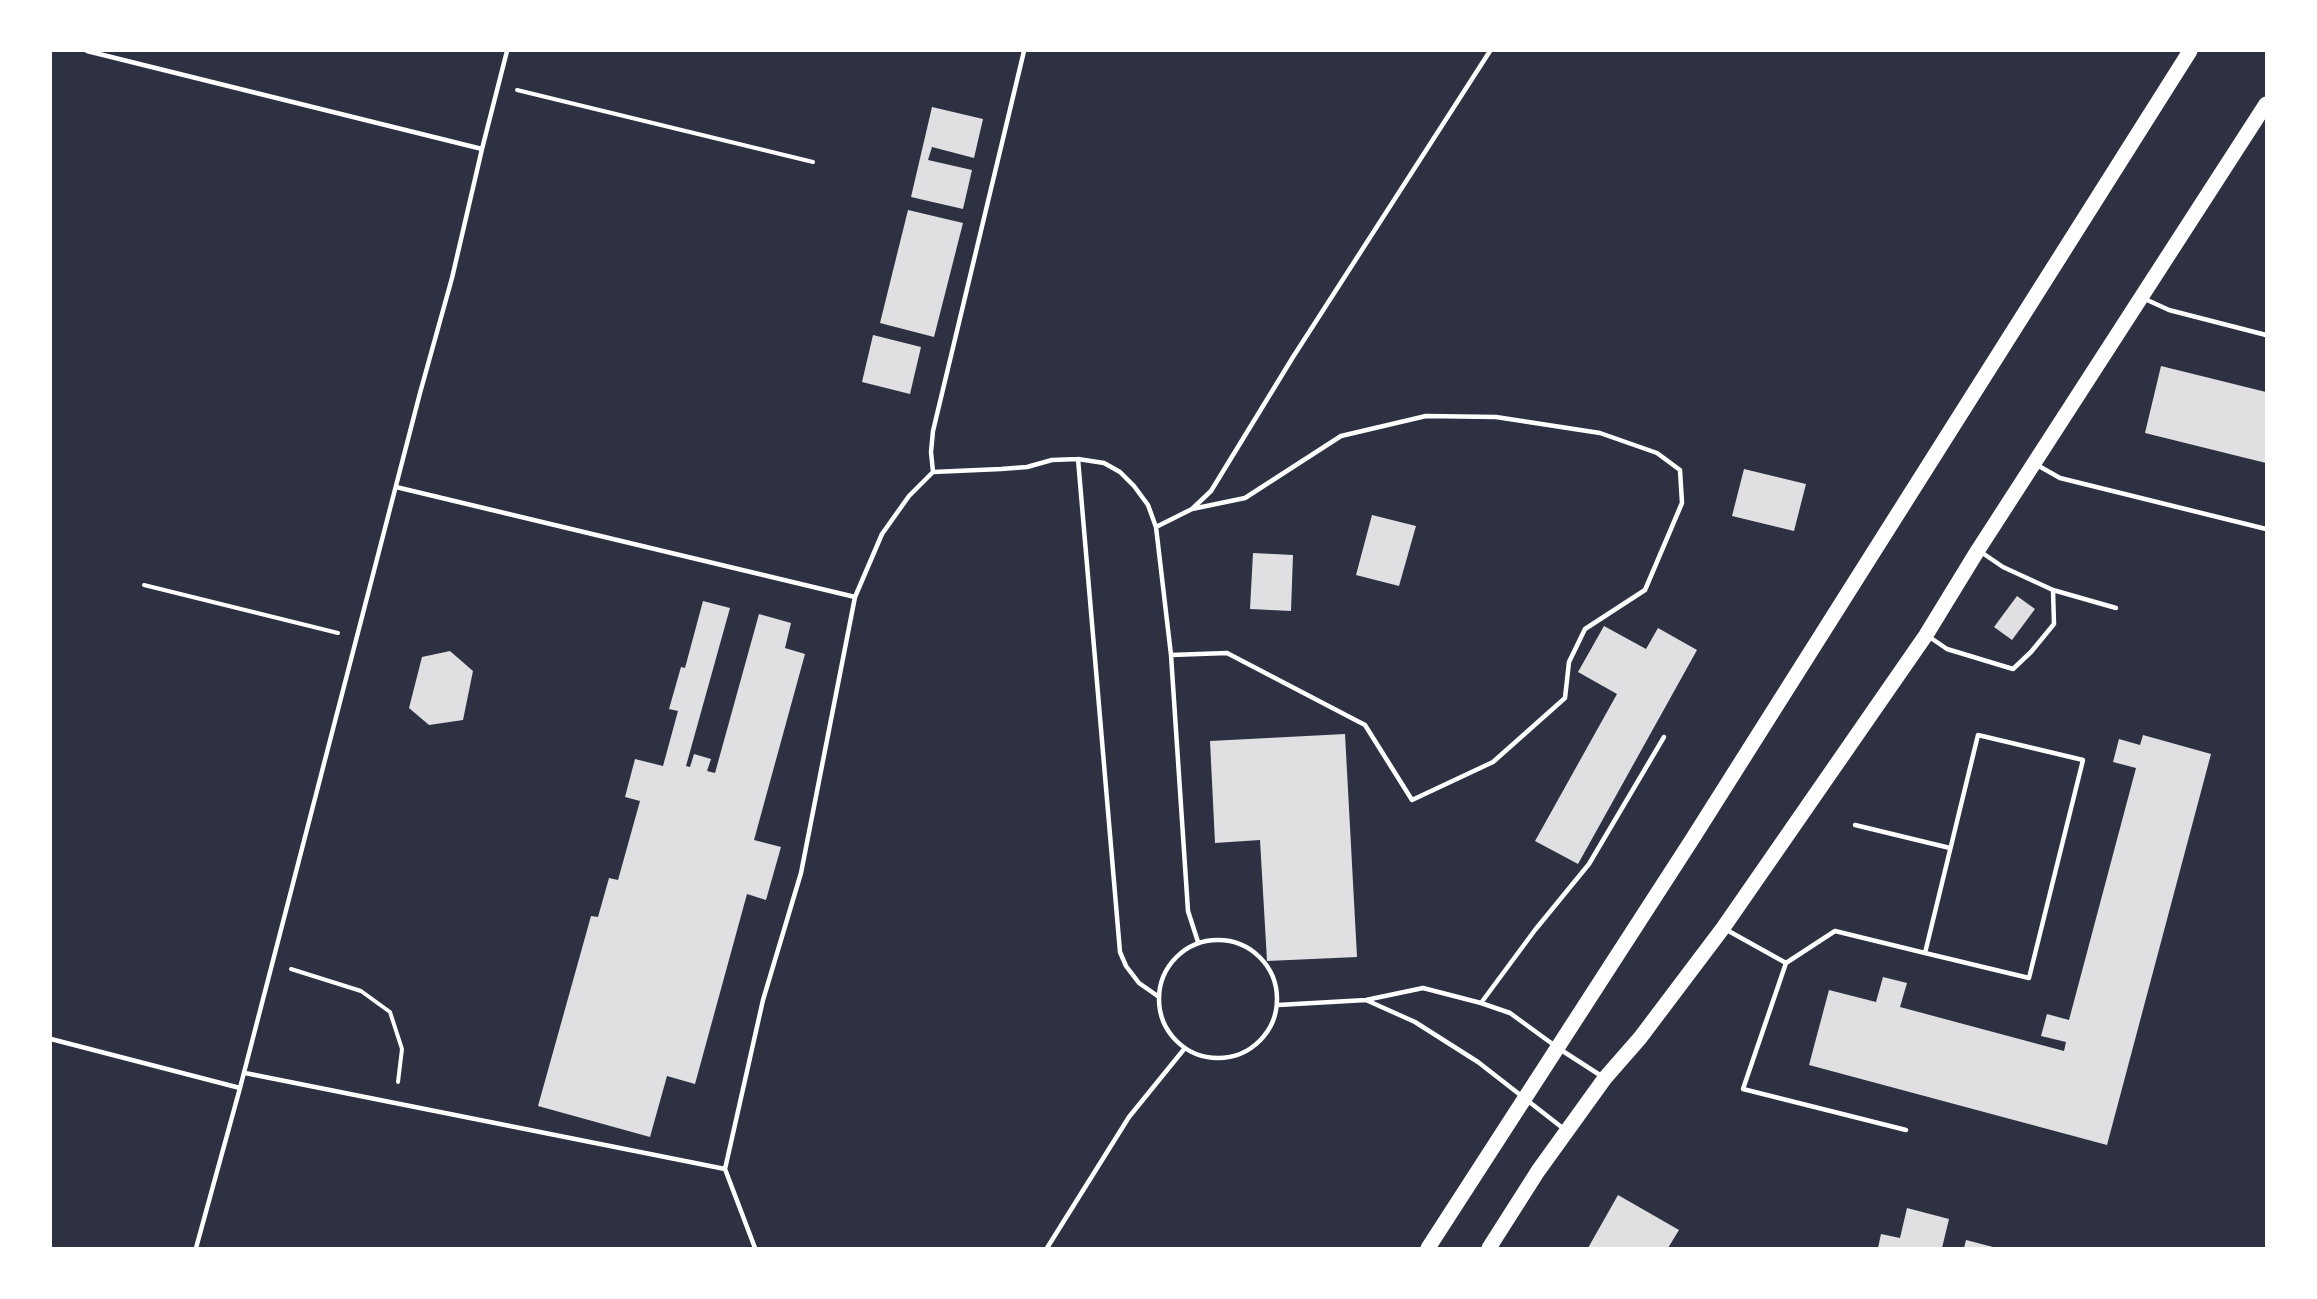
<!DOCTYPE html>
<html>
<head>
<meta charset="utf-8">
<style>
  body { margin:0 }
  #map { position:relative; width:2317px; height:1299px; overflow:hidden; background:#2d3142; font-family:Quicksand,sans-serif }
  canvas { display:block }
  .frame { position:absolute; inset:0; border:52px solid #fff; pointer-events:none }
</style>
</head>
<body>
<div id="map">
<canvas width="2317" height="1299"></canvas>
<div class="frame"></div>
</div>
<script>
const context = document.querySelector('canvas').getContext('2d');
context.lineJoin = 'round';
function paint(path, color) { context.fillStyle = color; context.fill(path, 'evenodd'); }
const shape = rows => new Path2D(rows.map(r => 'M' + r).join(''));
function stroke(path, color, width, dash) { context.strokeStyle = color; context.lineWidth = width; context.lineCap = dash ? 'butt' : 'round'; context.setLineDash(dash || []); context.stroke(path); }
const building = shape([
  [932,107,983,119,974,158,932,147,928,160,972,170,963,209,911,197],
  [908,210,963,223,934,337,880,323],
  [873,335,921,347,910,394,862,382],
  [2161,366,2266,392,2266,463,2145,433],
  [1744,469,1806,484,1794,531,1732,516],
  [1372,515,1416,526,1399,586,1356,575],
  [1253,553,1293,555,1291,611,1250,609],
  [2017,596,2035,609,2012,640,1994,627],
  [703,601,730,608,686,766,690,767,694,754,711,759,707,771,715,773,759,614,791,623,785,648,805,654,754,840,781,847,766,900,747,894,695,1084,667,1076,650,1137,538,1106,591,916,598,917,609,878,618,880,640,801,625,797,635,759,663,766,678,711,669,709,681,667,685,668],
  [1604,626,1646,649,1658,628,1697,650,1578,864,1535,841,1617,694,1578,672],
  [450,651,473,671,463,720,429,725,409,708,422,657],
  [1345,734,1357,957,1267,961,1260,840,1215,843,1210,741],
  [2143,735,2211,754,2107,1145,1809,1065,1829,990,1876,1002,1883,977,1907,983,1900,1007,2064,1051,2066,1042,2041,1036,2047,1014,2069,1020,2136,768,2113,762,2119,739,2140,745],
  [1618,1195,1679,1230,1668,1248,1588,1248],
  [1907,1208,1949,1219,1942,1248,1878,1248,1881,1234,1900,1238],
  [1966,1240,1993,1247,1993,1248,1964,1248]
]);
const path = shape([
  [517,90,813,162],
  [144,585,338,633],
  [291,969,361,991,390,1012,402,1049,398,1082]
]);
const service = shape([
  [87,51,482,149,452,278,420,393,240,1088],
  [482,149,507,51],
  [2145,299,2169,310,2266,335],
  [1078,459,1120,952,1126,966,1139,983,1159,997],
  [2037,465,2060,478,2266,529],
  [933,472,1001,469,1027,467,1052,460,1078,459,1104,463,1120,472,1134,486,1148,505,1156,527,1171,655,1188,911,1198,942],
  [396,487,855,597,882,534,909,496,933,472,931,452,933,431,1024,51],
  [1156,527,1192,509,1211,491,1293,357,1490,51],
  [1981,552,2003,567,2053,590,2116,608],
  [1928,636,1947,649,2013,669,2031,652,2054,624,2053,590],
  [1171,655,1227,653,1365,725,1412,800,1493,762,1565,698,1569,662,1585,629,1645,590,1682,503,1680,470,1657,453,1600,433,1496,417,1426,416,1341,436,1245,498,1192,509],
  [1855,825,1950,848],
  [1725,929,1786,963,1743,1089,1906,1130],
  '1159 999a59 59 0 1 1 118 0a59 59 0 1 1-118 0Z',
  [1786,963,1835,931,1925,953,1978,735,2083,760,2029,978,1925,953],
  [1366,1000,1415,1022,1478,1062,1564,1129],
  [1481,1003,1535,930,1589,864,1664,737],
  [1278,1005,1366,1000,1423,988,1481,1003,1510,1013,1558,1048,1603,1077],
  [51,1039,240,1088,196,1248],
  [245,1073,725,1169,763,1000,801,873,855,597],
  [725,1169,755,1248],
  [1047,1248,1129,1117,1185,1048]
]);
const primary = shape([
  [1428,1248,1693,838,2190,51],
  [1489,1248,1538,1171,1605,1078,1640,1038,1723,928,1926,635,1978,550,2266,104]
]);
paint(building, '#e0e0e3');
stroke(path, '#fff', 4);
stroke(service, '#fff', 4.5);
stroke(primary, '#fff', 15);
</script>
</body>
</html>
